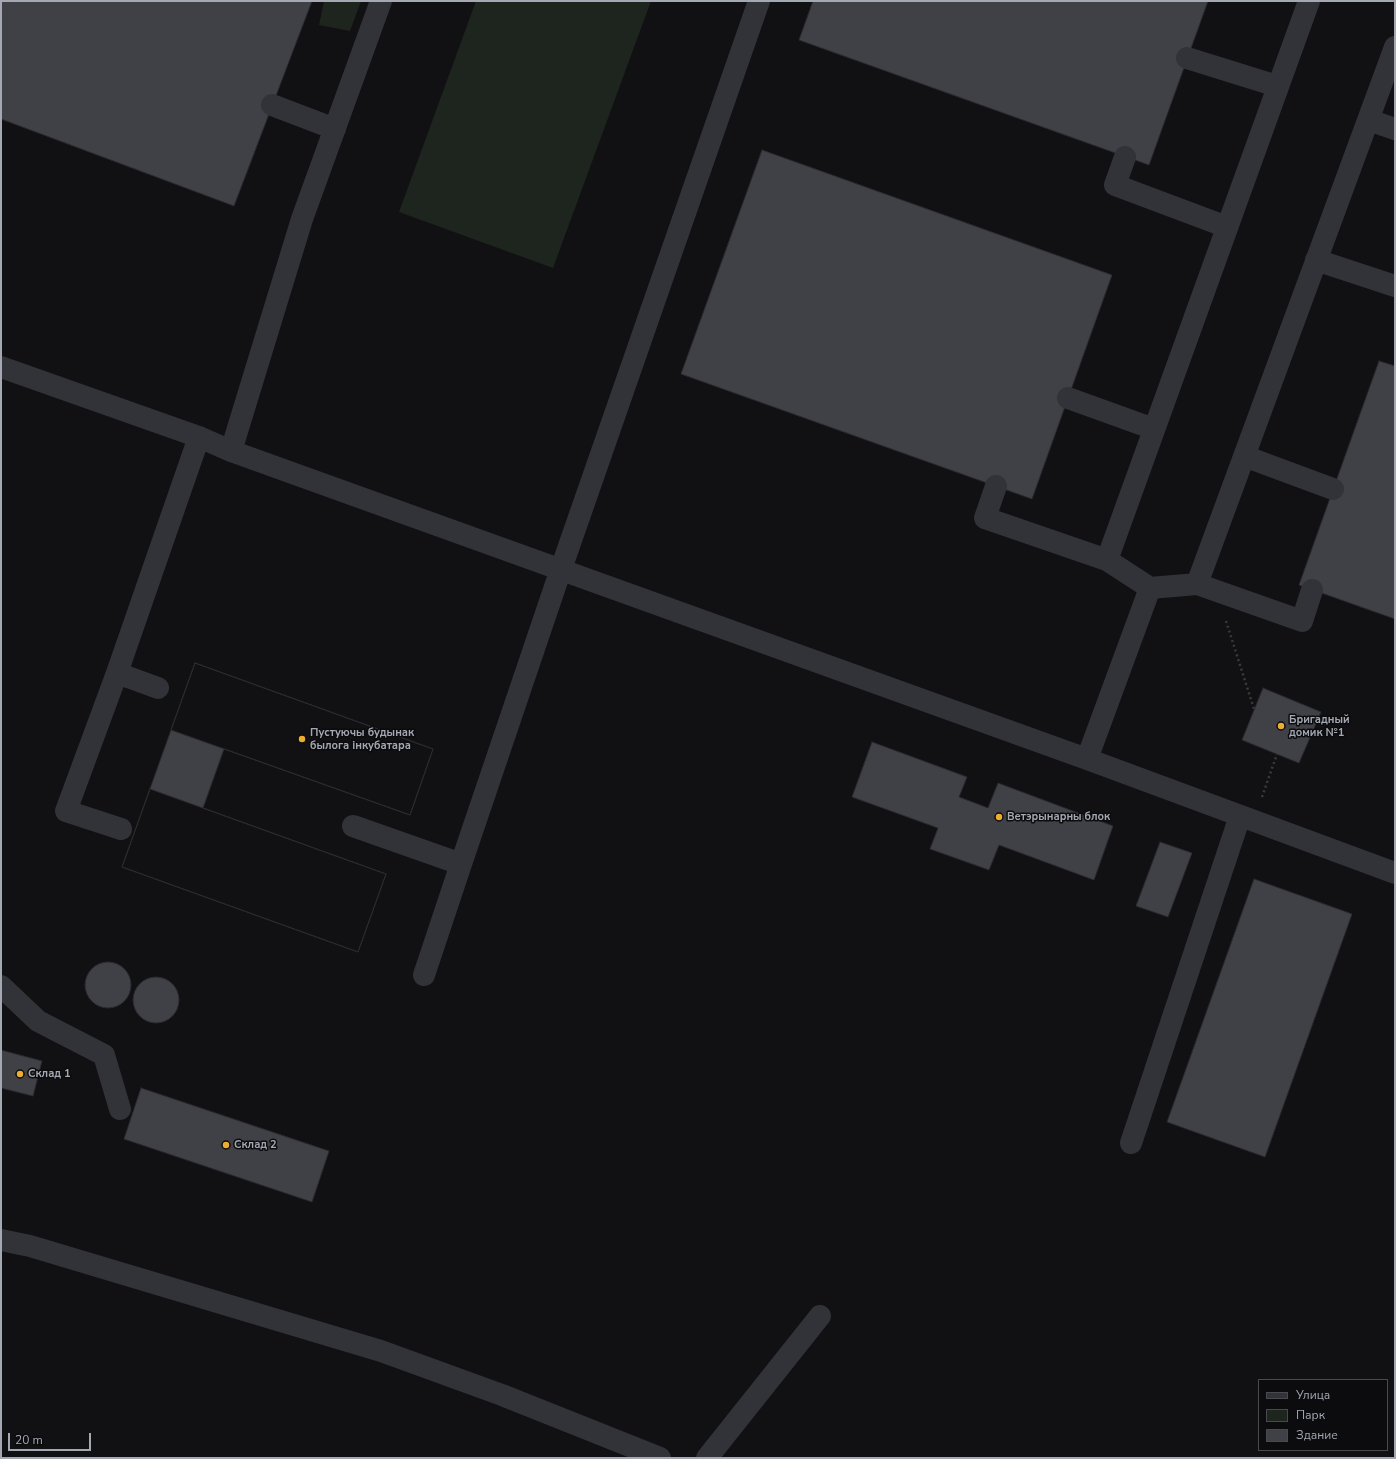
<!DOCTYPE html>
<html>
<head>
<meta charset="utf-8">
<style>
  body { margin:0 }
  #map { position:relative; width:1396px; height:1459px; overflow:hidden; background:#111113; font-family:"Nunito Sans",sans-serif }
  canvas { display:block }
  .frame { position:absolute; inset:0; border:2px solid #a3a8b3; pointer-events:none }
  .legend { position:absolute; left:1258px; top:1379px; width:130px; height:72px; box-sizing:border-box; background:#0c0c0e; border:1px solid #484a50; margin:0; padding:5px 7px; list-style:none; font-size:12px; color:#a3a8b3 }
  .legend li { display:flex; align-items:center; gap:8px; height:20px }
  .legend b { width:20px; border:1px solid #484a50 }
  .scale { position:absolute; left:8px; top:1433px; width:83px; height:18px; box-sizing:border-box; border:2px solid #a3a8b3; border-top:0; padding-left:5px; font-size:12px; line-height:14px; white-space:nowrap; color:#a3a8b3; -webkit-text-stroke:3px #0c0c0e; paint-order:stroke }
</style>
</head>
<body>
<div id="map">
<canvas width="1396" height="1459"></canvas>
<div class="frame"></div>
<ul class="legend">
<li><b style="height:5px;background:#323338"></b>Улица</li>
<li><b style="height:11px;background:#1e251f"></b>Парк</li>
<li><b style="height:11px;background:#404146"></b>Здание</li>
</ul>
<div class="scale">20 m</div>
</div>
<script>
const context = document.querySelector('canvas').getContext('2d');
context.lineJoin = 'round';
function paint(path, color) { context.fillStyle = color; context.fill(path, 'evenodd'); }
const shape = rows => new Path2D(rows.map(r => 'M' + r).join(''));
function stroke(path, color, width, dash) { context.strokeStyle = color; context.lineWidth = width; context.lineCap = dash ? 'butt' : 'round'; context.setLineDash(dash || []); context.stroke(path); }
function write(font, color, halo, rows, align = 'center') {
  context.font = font + ' "Nunito Sans",sans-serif'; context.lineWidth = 3; context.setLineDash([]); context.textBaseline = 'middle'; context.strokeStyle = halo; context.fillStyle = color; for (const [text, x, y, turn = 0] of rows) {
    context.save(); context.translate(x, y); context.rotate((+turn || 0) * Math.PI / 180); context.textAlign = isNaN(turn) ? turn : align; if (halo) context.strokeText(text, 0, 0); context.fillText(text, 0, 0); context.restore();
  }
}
const green = shape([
  [324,1,361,1,350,31,319,25],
  [476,1,651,1,553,268,399,212]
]);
const building = shape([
  [1,1,312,1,234,206,1,119,1,1],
  [813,1,1208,1,1149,165,799,40,813,1],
  [762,150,1112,275,1032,499,681,374,762,150],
  [1379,361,1395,366,1395,619,1299,585,1379,361],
  [195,663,433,749,410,815,171,730,195,663],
  [195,663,433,749,410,815,224,749,203,808,386,874,358,952,122,867,195,663],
  [1263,688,1321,712,1299,763,1242,740,1263,688],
  [872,742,967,777,959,797,988,808,998,783,1113,826,1094,880,999,845,989,870,930,849,938,828,852,797,872,742],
  [150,789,386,874,358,952,122,867,150,789],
  [1160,842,1192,853,1168,917,1136,906,1160,842],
  [1254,879,1352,914,1265,1157,1167,1122,1254,879],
  '85 985a23 23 0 1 1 46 0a23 23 0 1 1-46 0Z',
  '133 1000a23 23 0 1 1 46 0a23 23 0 1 1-46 0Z',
  [1,1050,42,1061,33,1096,1,1088,1,1050],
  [141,1088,329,1151,312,1202,124,1139,141,1088]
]);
const path = shape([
  [1226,621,1254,709],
  [1262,797,1277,754]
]);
const minor = shape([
  [1309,1,1107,560,1150,588,1197,584,1395,47],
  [1187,58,1277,86],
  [272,105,335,129],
  [1369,120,1395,129],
  [1125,157,1115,185,1227,227],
  [1316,260,1395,286],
  [1,367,199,437,231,451,1087,759,1395,873],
  [1068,398,1154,429],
  [231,451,302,219,381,1],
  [1244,456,1333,489],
  [996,486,985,518,1107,560],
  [1197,584,1302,621,1312,590],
  [117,673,158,688],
  [1087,759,1150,588],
  [353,826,461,864,561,569,759,1],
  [121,829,66,811,117,673,199,437],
  [424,975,461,864],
  [1,986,38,1021,104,1055,120,1109],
  [1131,1143,1240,816],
  [1,1240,30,1246,381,1351,502,1395,660,1458],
  [707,1458,820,1316]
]);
const markers = [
  [1281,726,4,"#ecad30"],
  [302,739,4,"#ecad30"],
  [999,817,4,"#ecad30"],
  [20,1074,4,"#ecad30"],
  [226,1145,4,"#ecad30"]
];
const poiNames = [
  ["Бригадный",1289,720],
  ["домик №1",1289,733],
  ["Пустуючы будынак",310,733],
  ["былога інкубатара",310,746],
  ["Ветэрынарны блок",1007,817],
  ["Склад 1",28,1074],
  ["Склад 2",234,1145]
];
paint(green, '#1e251f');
paint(building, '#404146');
stroke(building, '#2b2b2f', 1);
stroke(path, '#383a3f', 2.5, [2, 3]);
stroke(minor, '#323338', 22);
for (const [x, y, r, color] of markers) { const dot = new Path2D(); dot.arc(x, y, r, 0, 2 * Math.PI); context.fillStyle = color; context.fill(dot); stroke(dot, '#0c0c0e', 1.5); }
write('bold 11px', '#a3a8b3', '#0c0c0e', poiNames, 'left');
</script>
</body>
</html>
